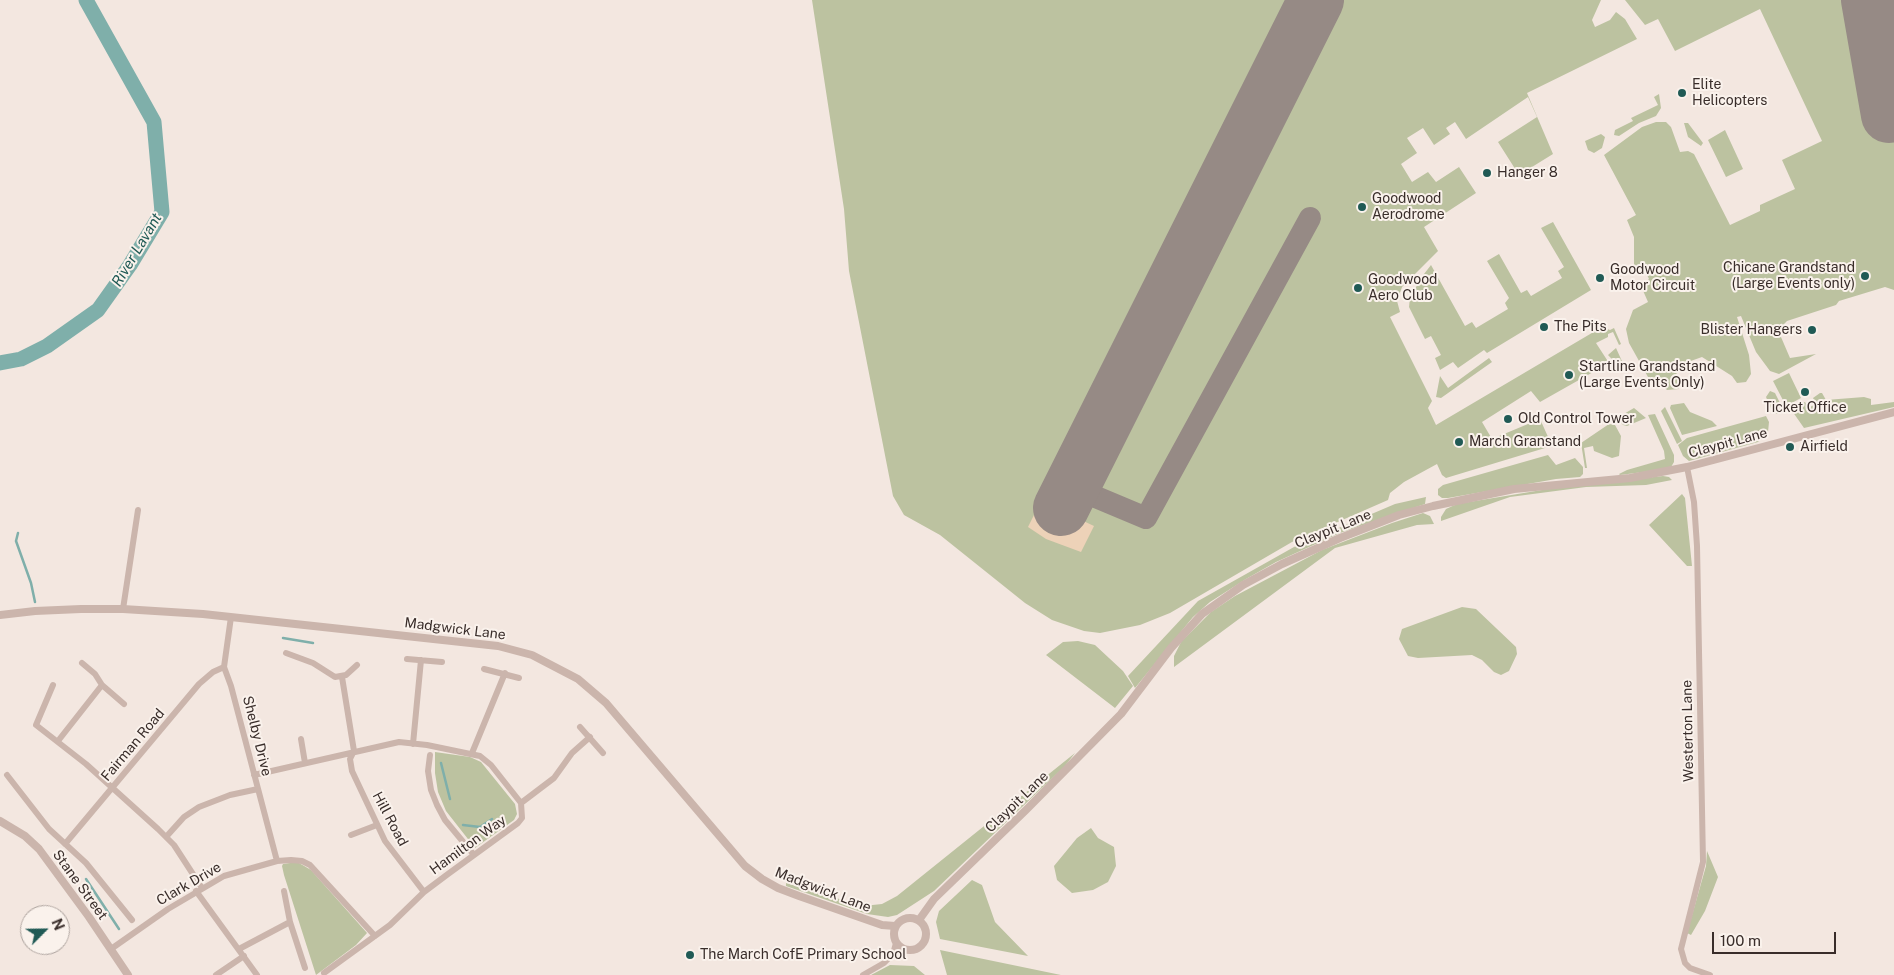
<!DOCTYPE html>
<html>
<head>
<meta charset="utf-8">
<style>
  body { margin:0 }
  #map { position:relative; width:1894px; height:975px; overflow:hidden; background:#f3e7e0; font-family:"Public Sans",sans-serif }
  canvas { display:block }
  .north { position:absolute; left:20px; top:905px; width:50px; height:50px; box-sizing:border-box; background:#faf2ec; border:1px solid #ada39e; border-radius:50%; rotate:67deg; font-size:14px; font-weight:700; line-height:20px; text-align:center; color:#392d2a }
  .north::after { content:''; display:block; margin:auto; width:18px; height:22px; background:#205a55; clip-path:polygon(50% 0,100% 100%,50% 72%,0 100%) }
  .scale { position:absolute; left:1712px; top:932px; width:124px; height:22px; box-sizing:border-box; border:2px solid #392d2a; border-top:0; padding-left:6px; font-size:15px; line-height:18px; white-space:nowrap; color:#392d2a; -webkit-text-stroke:4px #faf2ec; paint-order:stroke }
</style>
</head>
<body>
<div id="map">
<canvas width="1894" height="975"></canvas>
<div class="north">N</div>
<div class="scale">100 m</div>
</div>
<script>
const context = document.querySelector('canvas').getContext('2d');
context.lineJoin = 'round';
function paint(path, color) { context.fillStyle = color; context.fill(path, 'evenodd'); }
const shape = rows => new Path2D(rows.map(r => 'M' + r).join(''));
function stroke(path, color, width, dash) { context.strokeStyle = color; context.lineWidth = width; context.lineCap = dash ? 'butt' : 'round'; context.setLineDash(dash || []); context.stroke(path); }
function write(font, color, halo, rows, align = 'center') {
  context.font = font + ' "Public Sans",sans-serif'; context.lineWidth = 4; context.setLineDash([]); context.textBaseline = 'middle'; context.strokeStyle = halo; context.fillStyle = color; for (const [text, x, y, turn = 0] of rows) {
    context.save(); context.translate(x, y); context.rotate((+turn || 0) * Math.PI / 180); context.textAlign = isNaN(turn) ? turn : align; if (halo) context.strokeText(text, 0, 0); context.fillText(text, 0, 0); context.restore();
  }
}
const green = shape([
  [812,0,1601,0,1592,20,1595,27,1610,20,1616,12,1625,19,1637,39,1527,93,1553,154,1519,175,1498,142,1537,117,1528,97,1466,139,1455,122,1446,128,1450,134,1434,145,1423,128,1407,138,1417,153,1401,164,1412,182,1428,172,1436,182,1459,167,1476,193,1424,227,1438,251,1402,287,1397,301,1400,312,1390,317,1432,401,1428,408,1436,425,1602,327,1610,330,1614,328,1621,344,1619,345,1613,332,1608,334,1608,337,1596,343,1609,363,1540,402,1531,391,1482,422,1492,439,1540,419,1549,439,1545,448,1446,478,1442,475,1437,464,1404,482,1390,493,1388,500,1292,542,1170,613,1140,625,1100,633,1084,631,1052,620,1025,603,940,535,904,515,893,496,849,271,844,209],
  [1625,0,1894,0,1894,290,1885,287,1839,301,1836,305,1787,321,1778,330,1790,358,1816,354,1779,374,1770,371,1756,352,1741,316,1737,317,1749,355,1751,374,1746,382,1737,383,1732,376,1702,357,1685,363,1685,366,1676,374,1679,389,1667,390,1659,382,1648,377,1629,343,1626,329,1633,310,1648,302,1641,286,1649,279,1643,266,1634,269,1634,237,1627,220,1636,215,1604,155,1642,127,1656,122,1666,122,1671,127,1680,152,1688,151,1694,154,1730,225,1760,211,1760,205,1795,189,1782,160,1822,141,1760,9,1675,51,1658,19,1645,25],
  [1659,94,1661,108,1656,116,1639,123,1619,136,1614,135,1615,130,1633,121,1631,118,1658,105,1654,97],
  [1684,123,1688,123,1703,143,1701,146,1688,137],
  [1725,130,1743,169,1726,177,1708,140],
  [1601,134,1605,137,1602,148,1594,153,1588,150,1585,141],
  [1553,222,1591,290,1487,353,1484,350,1458,368,1453,362,1440,370,1435,358,1441,355,1431,336,1425,339,1409,307,1410,297,1424,274,1431,265,1465,326,1472,322,1476,328,1508,309,1505,303,1509,298,1487,261,1499,254,1521,293,1527,290,1531,296,1562,278,1558,271,1564,267,1541,228],
  [1616,348,1626,370,1623,371,1608,355],
  [1489,358,1492,362,1441,398,1436,397,1440,376,1448,388],
  [1789,373,1801,398,1786,406,1773,381],
  [1770,391,1775,393,1782,407,1777,414,1772,411,1766,397],
  [1820,393,1822,393,1826,400,1864,397,1871,399,1871,405,1894,402,1894,407,1804,428,1790,408,1805,402,1808,408,1816,404,1813,398],
  [1684,403,1690,412,1712,421,1717,426,1682,435,1670,408,1671,405],
  [1665,407,1682,441,1677,444,1661,411],
  [1634,408,1646,418,1627,426,1623,425,1617,418],
  [1655,414,1674,455,1674,462,1671,467,1659,470,1620,475,1619,474,1627,470,1665,459,1664,451,1648,415],
  [1766,416,1769,422,1768,432,1766,436,1758,442,1689,461,1683,456,1678,445,1687,438],
  [1609,424,1615,425,1621,436,1619,456,1612,458,1594,451,1593,446,1584,448,1587,468,1585,468,1581,443],
  [1548,455,1556,465,1575,458,1583,467,1583,474,1580,477,1556,479,1448,498,1442,498,1438,495,1438,489,1443,485],
  [1663,476,1669,477,1672,480,1646,485,1586,487,1510,497,1441,521,1441,517,1446,509,1457,504,1560,487],
  [1682,494,1685,498,1692,566,1687,566,1649,525],
  [1426,497,1425,504,1340,533,1276,562,1246,579,1210,602,1193,617,1135,688,1128,676,1198,601,1294,547,1395,504],
  [1423,513,1430,516,1434,524,1417,525,1335,548,1174,667,1174,656,1181,642,1211,612,1235,596,1322,550,1392,523],
  [1462,607,1476,609,1516,647,1517,654,1509,671,1501,675,1494,672,1482,660,1472,655,1418,658,1408,656,1399,639,1402,629],
  [1078,641,1095,645,1123,671,1133,686,1115,708,1046,655,1063,642],
  [435,752,470,757,481,762,515,804,517,814,514,820,475,848,446,811,438,792,435,773],
  [1075,753,1065,766,934,891,897,915,888,917,867,914,786,886,786,883,863,906,882,904,897,896],
  [1091,828,1098,838,1114,847,1116,866,1108,882,1093,890,1072,893,1057,880,1054,866,1077,838],
  [1707,851,1718,877,1705,911,1691,935,1687,933,1706,866],
  [290,863,299,863,311,870,367,933,356,945,316,975,284,875,282,866,283,864],
  [972,880,982,885,995,922,1028,956,940,939,936,922,939,911],
  [940,950,1061,975,947,975],
  [890,965,914,966,925,975,871,975]
]);
const sand = shape([
  [1041,501,1094,526,1081,552,1046,539,1028,527]
]);
const stream = shape([
  [18,533,16,541,31,583,35,602],
  [283,638,313,643],
  [441,763,450,799],
  [463,825,480,827,492,819],
  [86,879,119,929]
]);
const river = shape([
  [0,363,21,359,47,346,98,310,130,265,162,212,154,122,86,0]
]);
const taxiway = shape([
  [1072,487,1146,518,1310,218]
]);
const runway = shape([
  [1869,0,1889,115],
  [1061,508,1316,0]
]);
const minor = shape([
  [1687,467,1694,502,1697,546,1703,862,1681,949,1685,963,1690,968,1710,975],
  [123,609,138,510],
  [231,617,224,667,231,686,277,861],
  [286,653,313,663,335,677,346,675,357,665],
  [407,659,442,662],
  [82,663,95,674,102,685,124,704],
  [484,669,519,678],
  [342,677,354,751,350,759,352,771,385,841,424,892],
  [53,685,36,725,86,764,158,829,174,845,202,888],
  [580,727,603,753],
  [301,739,305,763],
  [58,741,102,685],
  [413,744,421,660],
  [472,753,505,673],
  [430,755,428,771,431,790,437,805,445,820,474,855],
  [7,775,49,829,86,863,132,920],
  [254,775,399,742,427,745,480,756,491,765,521,803,522,818,518,823,448,874,424,892,390,925,324,973],
  [521,803,554,778,572,753,590,737],
  [351,835,377,825],
  [166,837,184,817,199,807,230,795,258,789],
  [65,844,199,684,213,672,224,667],
  [196,891,257,975],
  [284,891,290,922,305,968],
  [111,949,168,909,224,876,277,861,291,860,302,861,310,865,375,936],
  [239,949,290,922],
  [216,975,244,956],
  [863,975,884,963,893,954,896,943]
]);
const tertiary = shape([
  [0,615,35,611,81,609,123,609,203,614,498,646,532,655,578,679,606,703,745,866,762,879,778,888,799,896,882,925,895,926],
  [0,821,25,836,39,849,89,917,128,975],
  '894 934a16 16 0 1 1 32 0a16 16 0 1 1-32 0Z',
  [919,920,934,899,1026,810,1121,714,1171,648,1202,614,1243,585,1282,564,1340,538,1399,515,1433,506,1514,489,1630,478,1687,467,1894,412]
]);
const markers = [
  [1682,93,5,"#205a55"],
  [1487,173,5,"#205a55"],
  [1362,207,5,"#205a55"],
  [1865,276,5,"#205a55"],
  [1600,278,5,"#205a55"],
  [1358,288,5,"#205a55"],
  [1544,327,5,"#205a55"],
  [1812,330,5,"#205a55"],
  [1569,375,5,"#205a55"],
  [1805,392,5,"#205a55"],
  [1508,419,5,"#205a55"],
  [1459,442,5,"#205a55"],
  [1790,447,5,"#205a55"],
  [690,955,5,"#205a55"]
];
const poiNames = [
  ["Elite",1692,85],
  ["Helicopters",1692,101],
  ["Hanger 8",1497,173],
  ["Goodwood",1372,199],
  ["Aerodrome",1372,215],
  ["Chicane Grandstand",1855,268,"right"],
  ["(Large Events only)",1855,284,"right"],
  ["Goodwood",1610,270],
  ["Motor Circuit",1610,286],
  ["Goodwood",1368,280],
  ["Aero Club",1368,296],
  ["The Pits",1554,327],
  ["Blister Hangers",1802,330,"right"],
  ["Startline Grandstand",1579,367],
  ["(Large Events Only)",1579,383],
  ["Ticket Office",1805,408,"center"],
  ["Old Control Tower",1518,419],
  ["March Granstand",1469,442],
  ["Airfield",1800,447],
  ["The March CofE Primary School",700,955]
];
const streetNames = [
  ["Claypit Lane",1728,443,-15],
  ["Claypit Lane",1333,529,-22],
  ["Madgwick Lane",455,629,7],
  ["Westerton Lane",1688,731,-91],
  ["Shelby Drive",257,736,76],
  ["Fairman Road",133,745,-50],
  ["Claypit Lane",1017,802,-44],
  ["Hill Road",390,819,62],
  ["Hamilton Way",468,845,-36],
  ["Clark Drive",189,884,-30],
  ["Stane Street",80,885,54],
  ["Madgwick Lane",823,890,21]
];
const waterNames = [
  ["River Lavant",137,250,-59]
];
paint(green, '#bcc2a0');
paint(sand, '#edd2b8');
stroke(stream, '#7fafaa', 2.5);
stroke(river, '#7fafaa', 15);
stroke(taxiway, '#968a85', 22);
stroke(runway, '#968a85', 56);
stroke(minor, '#cbb5ac', 6);
stroke(tertiary, '#cbb5ac', 8);
for (const [x, y, r, color] of markers) { const dot = new Path2D(); dot.arc(x, y, r, 0, 2 * Math.PI); context.fillStyle = color; context.fill(dot); stroke(dot, '#faf2ec', 2); }
write('14px', '#392d2a', '#faf2ec', poiNames, 'left');
write('14px', '#392d2a', '#faf2ec', streetNames);
write('italic 15px', '#205a55', '#faf2ec', waterNames);
</script>
</body>
</html>
